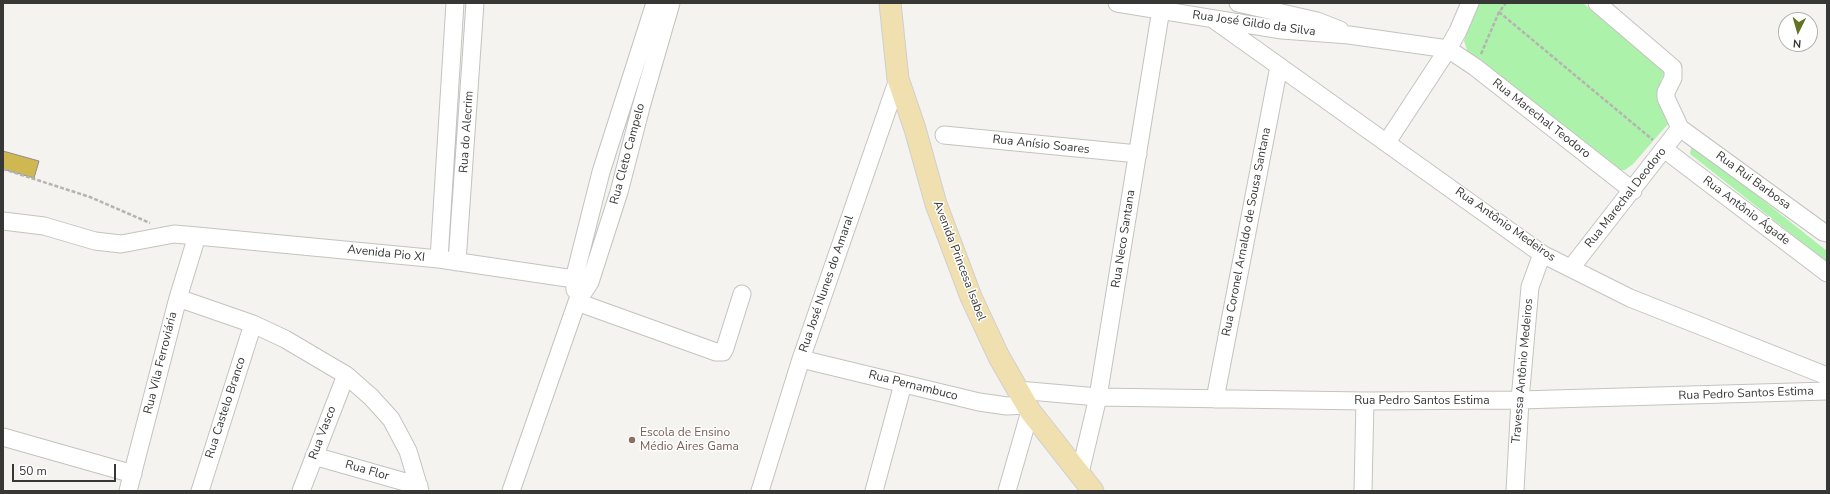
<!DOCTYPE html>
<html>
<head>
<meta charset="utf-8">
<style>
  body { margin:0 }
  #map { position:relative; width:1830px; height:494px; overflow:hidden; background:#f4f3f0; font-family:"Nunito Sans",sans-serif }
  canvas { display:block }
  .frame { position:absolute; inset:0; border:4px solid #373736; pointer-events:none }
  .north { position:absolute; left:1778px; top:12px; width:40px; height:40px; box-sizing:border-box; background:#fff; border:1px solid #afafaf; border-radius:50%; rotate:185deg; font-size:11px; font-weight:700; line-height:16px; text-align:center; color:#373736 }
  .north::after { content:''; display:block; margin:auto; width:14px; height:18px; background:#627423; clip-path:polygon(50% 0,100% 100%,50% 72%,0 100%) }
  .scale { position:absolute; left:12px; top:464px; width:104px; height:18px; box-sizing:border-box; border:2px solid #373736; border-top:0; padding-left:5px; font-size:12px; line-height:14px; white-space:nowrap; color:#373736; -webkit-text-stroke:3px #fff; paint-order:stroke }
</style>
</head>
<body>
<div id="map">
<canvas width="1830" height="494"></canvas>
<div class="frame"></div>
<div class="north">N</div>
<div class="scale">50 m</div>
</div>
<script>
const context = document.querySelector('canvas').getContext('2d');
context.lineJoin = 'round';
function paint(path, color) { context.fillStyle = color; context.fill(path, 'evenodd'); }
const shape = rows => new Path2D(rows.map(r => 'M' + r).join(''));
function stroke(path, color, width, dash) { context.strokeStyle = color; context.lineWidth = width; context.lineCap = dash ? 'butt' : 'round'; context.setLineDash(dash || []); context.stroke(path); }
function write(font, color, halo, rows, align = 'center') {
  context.font = font + ' "Nunito Sans",sans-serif'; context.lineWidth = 3; context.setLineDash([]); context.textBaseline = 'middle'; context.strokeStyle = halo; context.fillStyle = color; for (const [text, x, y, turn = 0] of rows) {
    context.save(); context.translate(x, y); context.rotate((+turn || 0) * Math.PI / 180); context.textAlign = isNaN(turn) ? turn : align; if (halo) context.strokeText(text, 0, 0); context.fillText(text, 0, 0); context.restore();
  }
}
const green = shape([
  [1479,3,1583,3,1666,71,1661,80,1659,102,1668,124,1633,164,1625,170,1615,170,1468,53,1464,41,1468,28],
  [1696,147,1827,251,1827,262,1690,154,1691,148]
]);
const building = shape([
  [3,151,39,161,34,178,3,169,3,151]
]);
const path = shape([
  [1499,12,1653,140],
  [1481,54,1499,12,1506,3],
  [3,169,90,197,150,223]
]);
const minor = shape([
  [1117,3,1282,30,1349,35,1448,49,1475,67,1633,191],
  [1238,3,1317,21,1340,30],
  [1597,3,1673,68,1673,78,1666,92,1666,98,1680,128,1823,232,1827,233],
  [1213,19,1542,254,1630,298,1827,376],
  [944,135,1138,154],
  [1387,142,1448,49,1458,31,1470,3],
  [1664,149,1827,273],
  [3,221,44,226,95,241,121,244,174,234,197,236,439,259,574,279],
  [439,259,455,3],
  [457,262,475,3],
  [1571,268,1680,128],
  [575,290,574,279,601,172,655,3],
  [178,298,253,324,285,339,346,375,371,397,391,419,408,451,420,491],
  [577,302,716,352,723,352,725,348,742,294],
  [801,359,979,402,1007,406,1026,405],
  [1018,390,1098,397,1365,401,1520,400,1827,391],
  [1215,399,1279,66],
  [3,437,133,474],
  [314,456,419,486],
  [1080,473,1098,397,1162,3],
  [128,491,178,298,197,236],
  [200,491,253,324],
  [301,491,346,375],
  [511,491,577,302,590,282,619,192,641,107,671,3],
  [760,491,801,359,898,79],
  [874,491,903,384],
  [1007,491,1030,411],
  [1363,491,1365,401],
  [1515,491,1520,400,1530,287,1542,254]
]);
const major = shape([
  [890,3,898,79,915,129,936,204,971,297,999,357,1030,411,1093,491]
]);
const markers = [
  [632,440,4,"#8d6e63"]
];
const streetNames = [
  ["Rua José Gildo da Silva",1254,24,8],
  ["Rua Marechal Teodoro",1541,119,38],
  ["Rua do Alecrim",467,132,-86],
  ["Rua Anísio Soares",1041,145,6],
  ["Rua Cleto Campelo",628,154,-75],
  ["Rua Rui Barbosa",1753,181,36],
  ["Rua Marechal Deodoro",1626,198,-52],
  ["Rua Antônio Ágade",1746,211,37],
  ["Rua Antônio Medeiros",1505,225,35],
  ["Rua Coronel Arnaldo de Sousa Santana",1247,232,-79],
  ["Rua Neco Santana",1124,239,-81],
  ["Avenida Pio XI",386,254,6],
  ["Avenida Princesa Isabel",959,261,69],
  ["Rua José Nunes do Amaral",827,284,-71],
  ["Rua Vila Ferroviária",161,363,-76],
  ["Travessa Antônio Medeiros",1523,371,-85],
  ["Rua Pernambuco",913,386,14],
  ["Rua Pedro Santos Estima",1746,394,-2],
  ["Rua Pedro Santos Estima",1422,401],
  ["Rua Castelo Branco",226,408,-72],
  ["Rua Vasco",323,433,-69],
  ["Rua Flor",367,471,16]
];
const educationNames = [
  ["Escola de Ensino",640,433],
  ["Médio Aires Gama",640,447]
];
paint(green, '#acf2aa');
paint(building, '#cfb752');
stroke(building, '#8e8d8a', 1);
stroke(minor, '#c4c3c0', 19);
stroke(major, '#cfcfcf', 23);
stroke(path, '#b5b4b2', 2.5, [4, 2]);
stroke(minor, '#fff', 17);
stroke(major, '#f0e0af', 21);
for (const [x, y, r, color] of markers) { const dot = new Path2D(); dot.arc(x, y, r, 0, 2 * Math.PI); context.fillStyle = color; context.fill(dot); stroke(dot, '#fff', 1.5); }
write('12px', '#373736', '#fff', streetNames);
write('12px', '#785e54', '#fff', educationNames, 'left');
</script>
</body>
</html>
